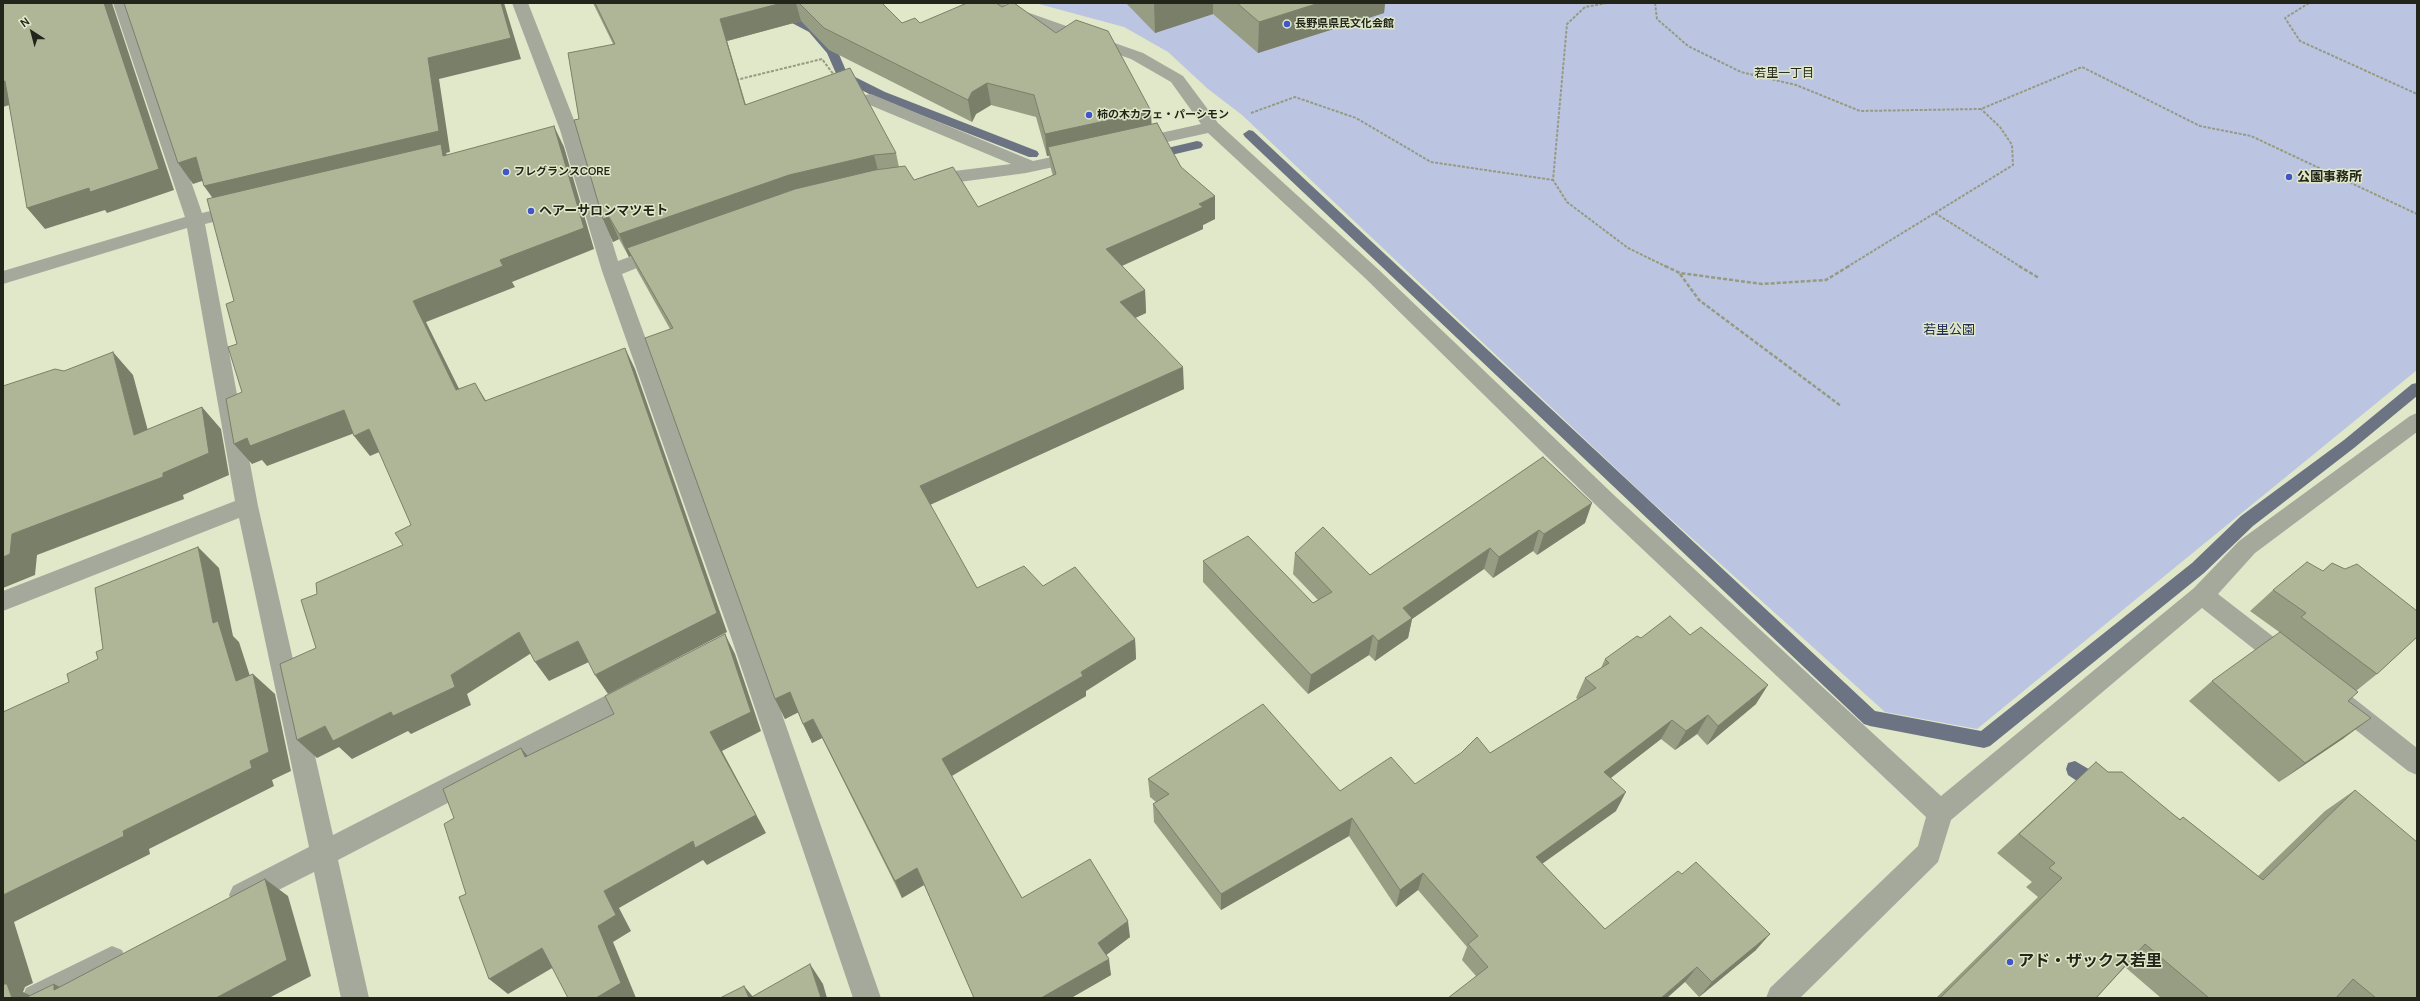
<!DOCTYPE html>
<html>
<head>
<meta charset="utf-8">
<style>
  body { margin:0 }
  #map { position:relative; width:2420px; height:1001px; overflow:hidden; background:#e0e8c9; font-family:Manrope,sans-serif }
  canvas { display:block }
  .frame { position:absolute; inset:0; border:4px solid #222519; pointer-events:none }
  .north { position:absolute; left:12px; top:12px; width:40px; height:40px; -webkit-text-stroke:3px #e0e8c9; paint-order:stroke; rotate:324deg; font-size:11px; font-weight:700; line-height:16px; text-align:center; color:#222519 }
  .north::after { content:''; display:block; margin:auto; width:14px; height:18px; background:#222519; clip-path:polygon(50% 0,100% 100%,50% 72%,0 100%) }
</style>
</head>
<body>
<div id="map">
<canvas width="2420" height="1001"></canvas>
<div class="frame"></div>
<div class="north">N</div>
</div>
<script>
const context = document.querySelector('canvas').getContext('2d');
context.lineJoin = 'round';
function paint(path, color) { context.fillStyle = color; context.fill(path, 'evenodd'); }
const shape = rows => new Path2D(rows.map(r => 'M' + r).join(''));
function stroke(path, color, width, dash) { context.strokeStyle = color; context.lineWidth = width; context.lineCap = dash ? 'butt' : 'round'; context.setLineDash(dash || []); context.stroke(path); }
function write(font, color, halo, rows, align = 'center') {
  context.font = font + ' Manrope,"Noto Sans JP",sans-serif'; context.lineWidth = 3; context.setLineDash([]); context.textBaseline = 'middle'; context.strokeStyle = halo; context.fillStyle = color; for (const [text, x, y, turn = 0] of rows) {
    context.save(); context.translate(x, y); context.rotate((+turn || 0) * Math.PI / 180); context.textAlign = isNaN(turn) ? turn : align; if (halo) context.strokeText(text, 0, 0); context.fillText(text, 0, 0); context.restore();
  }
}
const green = shape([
  [1035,3,2417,3,2417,370,1977,729,1885,712,1645,496,1242,115,1208,89,1168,52,1124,27]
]);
const stream = shape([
  [769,3,782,3,800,19,817,28,838,52,847,73,885,92,1037,151,1039,154,1037,157,1029,157,877,98,838,78,827,53,809,32,792,23,769,3],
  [1249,130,1253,131,1875,711,1981,731,2192,563,2241,516,2344,440,2412,384,2417,383,2417,396,2354,448,2253,526,2204,573,1990,746,1984,748,1870,726,1864,724,1245,137,1243,134,1249,130],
  [1197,141,1201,142,1203,145,1201,148,1150,160,1144,156,1146,153,1197,141],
  [2075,761,2109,781,2111,787,2109,793,2102,796,2095,793,2068,775,2066,769,2068,763,2075,761]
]);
const pathFar1 = shape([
  [1607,3,1585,7,1567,24,1553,180,1567,202,1628,248,1667,267],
  [1655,3,1657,19,1688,46,1741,72,1796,85,1860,111,1981,109,2082,67,2200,126,2251,136,2417,214],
  [2309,3,2285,18,2300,41,2417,94],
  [736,80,822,59,834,75],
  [1251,113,1295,97,1356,118,1431,162,1553,180],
  [1935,213,2021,267],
  [1847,267,2013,165,2012,145,2000,127,1981,109]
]);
const path = shape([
  [1665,266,1680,273,1762,284,1826,280,1849,266],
  [2019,266,2039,278],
  [1680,274,1699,300,1841,406]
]);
const minor = shape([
  [113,3,129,3,202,213,240,204,246,206,249,210,246,214,205,224,258,506,333,835,628,684,637,681,646,684,649,692,646,700,338,860,369,998,341,998,314,872,243,908,233,904,229,895,233,886,309,847,239,518,3,611,3,591,235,501,187,228,3,284,3,271,185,217,113,3],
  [512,3,528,3,578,130,618,261,660,246,667,248,669,252,667,256,622,274,755,637,881,998,853,998,731,637,602,271,560,130,512,3],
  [978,3,1001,3,1143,53,1183,76,1218,123,1379,270,1616,497,1941,796,2194,588,2239,541,2410,416,2417,413,2417,432,2255,553,2218,594,2297,655,2300,662,2297,669,2288,672,2279,669,2202,608,1951,820,1938,862,1800,998,1766,998,1770,988,1918,846,1926,817,1600,509,1365,278,1208,133,1135,149,1129,148,1126,144,1129,140,1201,124,1171,82,1131,59,981,6,978,3],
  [871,94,1033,161,1080,151,1086,152,1089,156,1086,160,1026,173,930,186,924,184,921,180,924,176,930,174,1011,164,865,103,863,99,865,95,871,94],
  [2342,693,2351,696,2417,748,2417,775,2408,771,2333,712,2330,704,2333,696,2342,693],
  [112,946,122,950,126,960,122,970,66,998,22,998,26,988,112,946]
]);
const wall = shape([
  [593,3,882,3,902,23,920,23,1151,111,1151,124,1215,219,1203,225,1203,229,1122,266,1145,290,1146,313,1135,318,1184,389,930,505,977,588,1043,586,1135,639,1136,659,1086,691,1086,696,952,776,1022,898,1130,937,1106,955,1111,975,1071,998,974,998,924,885,902,898,822,738,812,743,798,712,785,719,775,699,670,329,637,270,631,256,629,257,619,239,613,242,603,219,579,119,613,44],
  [801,21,829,50,972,122,976,114,991,105,1036,117,1047,156,1049,156,1051,169,1053,176,978,207,914,180,899,167,896,153,746,105,727,41],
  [1126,3,1385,3,1384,13,1258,53,1213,14,1155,33],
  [1543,457,1585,523,1537,555,1533,551,1493,578,1484,569,1412,619,1408,638,1375,661,1369,655,1308,694,1203,582,1203,561,1313,603,1318,600,1293,574,1295,553,1370,575],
  [2332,563,2417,611,2417,638,2416,638,2377,674,2356,691,2348,701,2344,738,2279,782,2189,701,2212,681,2282,634,2250,611,2273,590,2323,571],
  [1605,659,1756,704,1707,745,1697,734,1675,750,1661,739,1611,778,1616,811,1542,863,1605,929,1756,950,1699,997,1685,982,1476,976,1462,960,1467,947,1418,890,1396,907,1349,836,1221,910,1154,822,1153,804,1156,802,1150,797,1148,779,1340,791,1415,784,1490,753,1578,699,1576,698,1585,678,1601,668],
  [2096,762,2108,772,2180,819,2183,817,2258,876,2325,811,2355,790,2417,998,2161,998,2125,967,2096,998,1936,998,2038,897,2026,887,2032,882,1997,853]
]);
const shadedWall = shape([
  [104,3,112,3,174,190,107,213,105,210,45,229,27,208],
  [501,3,504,3,521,59,439,79,450,152,446,153,453,165,219,207,204,186,428,58],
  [782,3,796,3,801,21,727,41,752,127,720,19],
  [1154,3,1213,3,1213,14,1155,33],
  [1319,3,1385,3,1384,13,1258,53,1259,22],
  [3,81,5,81,22,101,3,107],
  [987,83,991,105,976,114,972,122,968,100,972,92],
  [1151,111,1152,133,1048,147,1049,156,1047,156,1045,134],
  [554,126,564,147,594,249,512,282,515,287,426,322,470,411,456,390,413,301,500,260],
  [874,155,880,178,627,248,631,256,629,257,619,234,789,175],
  [196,157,211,178,193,184,178,163],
  [1215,196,1215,219,1203,225,1203,229,1108,272,1106,249],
  [609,217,619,239,613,242,603,219],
  [1145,290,1146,313,1122,324,1120,302],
  [625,348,635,369,727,632,608,694,595,675],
  [113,352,133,375,155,457,134,435],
  [1183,367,1184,389,925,507,920,486],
  [475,383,488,404,485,401],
  [202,407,221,429,229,475,183,495,184,499,37,555,35,575,3,588,3,557,12,534,163,473],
  [344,410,360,431,267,466,262,460,252,464,234,444,247,438],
  [369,429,384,450,370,456,354,436],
  [1592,503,1585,523,1537,555,1544,534],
  [1539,530,1533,551,1493,578,1499,557],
  [198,547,219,568,233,636,239,642,258,701,236,681,213,623],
  [1490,548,1484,569,1412,619,1408,638,1375,661,1378,641,1403,608],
  [519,632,533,652,467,694,471,705,411,734,408,731,352,759,339,747,317,758,297,740,325,726,451,675],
  [725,634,735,654,761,731,722,751,766,833,707,865,703,860,619,908,631,931,613,942,636,998,596,998,598,926,604,891,693,841,710,732],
  [1373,635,1369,655,1308,694,1311,675],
  [1135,639,1136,659,1086,691,1086,696,948,778,942,759],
  [578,641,591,661,549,681,535,662],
  [253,674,275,694,291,771,272,780,274,786,149,849,150,854,14,922,33,983,25,987,23,992,36,998,12,998,3,990,3,895,123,831,250,761],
  [1768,685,1756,704,1707,745,1718,726],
  [790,692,799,712,785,719,775,699],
  [1708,715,1697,734,1675,750,1686,731],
  [2371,718,2344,738,2279,782,2305,763],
  [813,719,822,738,812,743,803,724],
  [1672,720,1661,739,1595,790,1604,772],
  [521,748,537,767,525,757],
  [1626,792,1616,811,1528,874,1536,857],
  [1352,818,1349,836,1221,910,1221,894],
  [917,868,924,885,902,898,895,881],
  [1423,873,1418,890,1396,907,1400,890],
  [265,879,288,896,311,976,269,998,216,998],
  [1128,921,1130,937,1101,959,1098,943],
  [1770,934,1756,950,1699,997,1712,982],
  [542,948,559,964,508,994,489,979],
  [1109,959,1111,975,1071,998,1041,998],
  [810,964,823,984,827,998,821,998],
  [1697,967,1685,982,1667,998,1661,998],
  [54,984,82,998,54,990],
  [744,986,754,998,749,998]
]);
const building = shape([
  [3,3,104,3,159,169,90,192,89,188,27,208,5,81,3,81,3,3],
  [124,3,501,3,511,38,428,58,439,131,204,186,196,157,178,163,124,3],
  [595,3,782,3,720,19,745,105,850,68,896,153,874,155,789,175,619,234,609,217,603,219,574,120,579,119,568,53,615,44,595,3],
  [799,3,882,3,902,23,915,18,920,23,967,3,996,3,1002,7,1010,3,1014,3,1056,33,1076,20,1108,31,1151,111,1045,134,1034,95,987,83,972,92,968,100,824,28,799,3],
  [1237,3,1319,3,1259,22,1237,3],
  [1157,123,1181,167,1215,196,1199,204,1203,207,1106,249,1145,290,1120,302,1183,367,920,486,977,588,1024,566,1043,586,1075,567,1135,639,1081,672,1083,676,942,759,1022,898,1090,859,1128,921,1098,943,1109,959,1041,998,974,998,917,868,895,881,813,719,803,724,790,692,775,699,645,338,673,328,627,248,795,189,875,170,905,166,914,180,953,167,978,207,1056,174,1048,147,1157,123],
  [554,126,584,228,500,260,503,266,413,301,456,390,475,383,485,401,625,348,717,613,595,675,578,641,535,662,519,632,451,675,455,687,393,716,391,712,333,741,325,726,297,740,280,664,316,648,301,600,317,594,316,583,403,545,395,533,411,525,369,429,354,436,344,410,250,446,247,438,234,444,226,399,242,392,228,347,237,344,226,304,234,301,207,199,441,144,443,156,554,126],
  [113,352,134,435,202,407,209,453,163,473,163,477,12,534,10,554,3,557,3,386,55,369,64,371,113,352],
  [1543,457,1592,503,1544,534,1539,530,1499,557,1490,548,1403,608,1412,618,1378,641,1373,635,1311,675,1203,561,1248,536,1313,603,1332,592,1295,553,1323,527,1370,575,1543,457],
  [198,547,213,623,218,621,236,681,253,674,269,752,250,761,252,768,123,831,124,836,3,895,3,712,69,682,67,674,98,659,96,652,103,649,95,588,198,547],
  [2307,562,2323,571,2332,563,2345,569,2357,564,2417,611,2417,637,2377,674,2301,617,2306,613,2273,590,2307,562],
  [1670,616,1690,635,1701,627,1768,685,1718,726,1708,715,1686,731,1672,720,1604,772,1626,792,1536,857,1605,929,1678,871,1682,874,1696,862,1770,934,1712,982,1697,967,1661,998,1448,998,1488,967,1468,944,1478,936,1423,873,1400,890,1352,818,1221,894,1153,804,1169,794,1148,779,1263,704,1340,791,1391,757,1415,784,1461,753,1477,737,1490,753,1596,688,1585,678,1609,663,1605,659,1637,636,1641,638,1670,616],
  [2280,632,2358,692,2348,701,2371,718,2305,763,2212,681,2280,632],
  [725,634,751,712,710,732,756,815,695,848,693,841,604,891,616,915,598,926,621,983,596,998,568,998,542,948,489,979,459,897,466,894,444,824,454,818,443,789,521,748,525,757,614,714,605,696,725,634],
  [2096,762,2108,772,2122,772,2180,820,2183,817,2263,880,2355,790,2417,842,2417,998,2376,998,2353,979,2336,998,2209,998,2145,944,2096,998,1940,998,2062,878,2049,868,2055,863,2019,834,2096,762],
  [265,879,287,960,216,998,25,998,54,984,54,990,265,879],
  [810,964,821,998,750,998,810,964],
  [3,984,7,984,12,998,3,998,3,984],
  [744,986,749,998,720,998,744,986]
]);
const markers = [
  [1287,24,4,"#4055c9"],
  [1089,115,4,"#4055c9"],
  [506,172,4,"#4055c9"],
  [2289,177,4,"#4055c9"],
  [531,211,4,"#4055c9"],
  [2010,962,4,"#4055c9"]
];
const farPoinames = [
  ["長野県県民文化会館",1295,24],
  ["柿の木カフェ・パーシモン",1097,115],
  ["フレグランスCORE",514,172]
];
const farNeighbourhoodnames = [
  ["若里一丁目",1784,74]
];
const poiNames = [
  ["公園事務所",2297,177],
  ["ヘアーサロンマツモト",539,211]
];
const parkNames = [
  ["若里公園",1949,330]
];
const nearPoinames = [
  ["アド・ザックス若里",2018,962]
];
paint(green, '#bbc5e2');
paint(stream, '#6c7383');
stroke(pathFar1, '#959b83', 2, [3, 1.5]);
stroke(path, '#959b83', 2.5, [4, 2]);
paint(minor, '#a5a99c');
paint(wall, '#969d83');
paint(shadedWall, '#7a7f6a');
paint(building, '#afb698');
stroke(building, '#7a7f6a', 1);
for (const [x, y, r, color] of markers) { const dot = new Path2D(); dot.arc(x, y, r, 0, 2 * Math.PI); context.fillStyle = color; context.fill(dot); stroke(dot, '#e0e8c9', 1.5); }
write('bold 11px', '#222519', '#e0e8c9', farPoinames, 'left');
write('12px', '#222519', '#e0e8c9', farNeighbourhoodnames);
write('bold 13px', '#222519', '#e0e8c9', poiNames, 'left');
write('13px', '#212b52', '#e0e8c9', parkNames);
write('bold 16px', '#222519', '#e0e8c9', nearPoinames, 'left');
</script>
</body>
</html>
